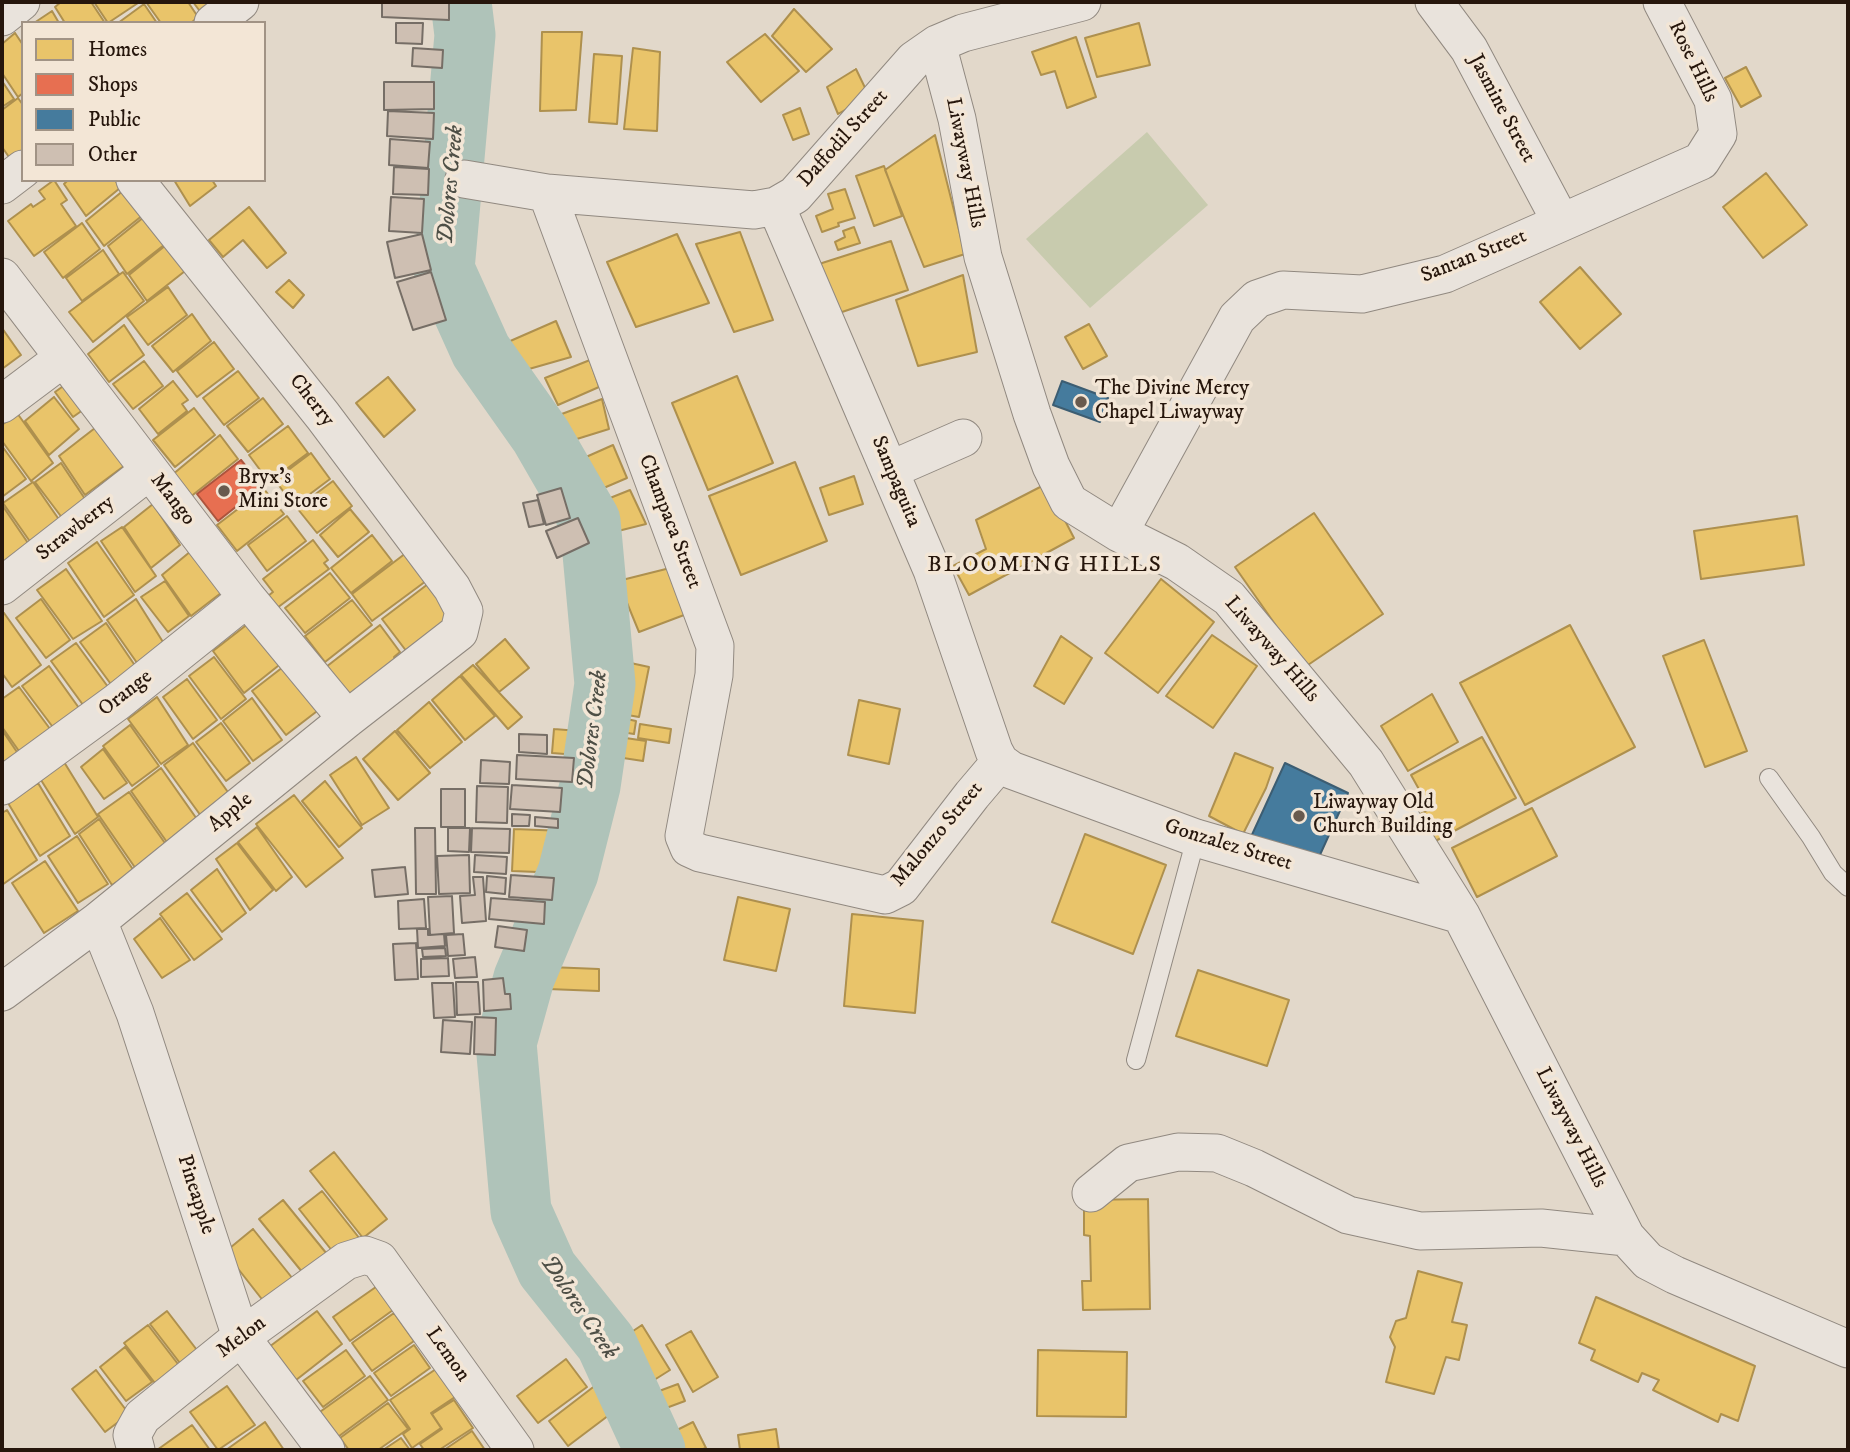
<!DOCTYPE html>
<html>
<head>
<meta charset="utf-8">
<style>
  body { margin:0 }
  #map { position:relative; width:1850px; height:1452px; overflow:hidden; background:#e2d8ca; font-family:"IM FELL DW Pica",serif }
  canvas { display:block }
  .frame { position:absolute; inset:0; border:4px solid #26160c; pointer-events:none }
  .legend { position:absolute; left:21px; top:21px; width:245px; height:161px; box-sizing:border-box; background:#f3e6d6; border:2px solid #a19385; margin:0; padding:9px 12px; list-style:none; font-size:21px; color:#26160c }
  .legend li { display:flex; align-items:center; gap:14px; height:35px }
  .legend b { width:35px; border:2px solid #a19385 }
</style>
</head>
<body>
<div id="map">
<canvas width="1850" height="1452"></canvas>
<div class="frame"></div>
<ul class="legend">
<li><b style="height:19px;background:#e9c46a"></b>Homes</li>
<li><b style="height:19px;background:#e76f51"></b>Shops</li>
<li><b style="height:19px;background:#457b9d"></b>Public</li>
<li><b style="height:19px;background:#cebfb2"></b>Other</li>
</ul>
</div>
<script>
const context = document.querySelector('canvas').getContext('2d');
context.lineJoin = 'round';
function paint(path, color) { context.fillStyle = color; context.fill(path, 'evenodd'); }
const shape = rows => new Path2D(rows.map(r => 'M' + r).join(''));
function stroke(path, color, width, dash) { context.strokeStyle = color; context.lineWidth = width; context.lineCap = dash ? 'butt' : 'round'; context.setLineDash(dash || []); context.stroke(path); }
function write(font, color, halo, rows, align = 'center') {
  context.font = font + ' "IM FELL DW Pica",serif'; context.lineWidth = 7; context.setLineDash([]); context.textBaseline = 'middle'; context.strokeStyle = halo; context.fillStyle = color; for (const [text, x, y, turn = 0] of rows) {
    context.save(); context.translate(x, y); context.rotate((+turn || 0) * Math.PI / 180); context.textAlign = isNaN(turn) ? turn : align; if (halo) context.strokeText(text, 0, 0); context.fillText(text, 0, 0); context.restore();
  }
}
const green = shape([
  [1147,132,1208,205,1090,308,1026,239]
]);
const homes = shape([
  [61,2,91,2,105,23,65,23,55,7,61,2],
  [94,2,137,2,138,3,108,23,94,2],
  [146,2,188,2,198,17,191,23,161,23,146,2],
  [193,2,216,2,202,14,193,2],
  [144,4,157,23,118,23,144,4],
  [794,9,832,49,806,72,772,36,794,9],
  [52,11,59,23,34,23,52,11],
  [1139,23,1150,65,1097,77,1085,38,1139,23],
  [542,32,582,32,576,110,540,111,542,32],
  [15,33,23,45,23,93,18,97,2,73,2,44,15,33],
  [765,34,799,71,761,102,727,62,765,34],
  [1076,37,1096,97,1067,108,1055,71,1041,75,1032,52,1076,37],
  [633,48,660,52,657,131,624,129,633,48],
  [594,54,622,56,617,124,589,122,594,54],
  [1746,67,1761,96,1741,107,1725,78,1746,67],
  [856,69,869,96,838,114,827,87,856,69],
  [2,81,14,99,2,107,2,81],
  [18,98,23,105,23,166,18,170,2,147,2,110,18,98],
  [800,108,809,134,793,140,783,115,800,108],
  [935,135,965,254,924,267,885,170,935,135],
  [884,166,902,216,874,226,856,176,884,166],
  [1766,173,1807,225,1763,258,1723,207,1766,173],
  [54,180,67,200,61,204,76,226,34,256,8,221,31,204,33,207,45,199,39,191,54,180],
  [68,180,115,180,120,188,86,216,64,184,68,180],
  [174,180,212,180,216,186,190,206,174,180],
  [845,189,855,218,838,223,839,226,822,232,816,216,833,209,828,194,845,189],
  [124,190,143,215,104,246,86,221,124,190],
  [249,207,286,253,267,268,243,240,223,257,209,240,249,207],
  [144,217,164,245,127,274,108,246,144,217],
  [82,223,100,249,63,278,44,252,82,223],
  [854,227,860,243,838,250,835,242,845,237,843,231,854,227],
  [740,232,773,320,734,332,696,244,740,232],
  [677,234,709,303,636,327,607,262,677,234],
  [891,241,908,290,836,314,819,264,891,241],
  [166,245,185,271,147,301,129,275,166,245],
  [103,250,119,274,82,301,66,278,103,250],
  [1580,267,1621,314,1580,349,1540,302,1580,267],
  [123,272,144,301,93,342,69,312,123,272],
  [963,275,977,352,918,366,896,300,963,275],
  [289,280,304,295,293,308,276,292,289,280],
  [168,287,187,315,148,345,127,317,168,287],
  [192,314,211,341,173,372,152,346,192,314],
  [556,321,571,357,522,371,508,342,556,321],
  [1089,324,1107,356,1083,369,1065,337,1089,324],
  [124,325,144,355,109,382,88,354,124,325],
  [2,328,21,355,2,369,2,328],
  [214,342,234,369,197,397,177,371,214,342],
  [590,360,599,387,558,405,545,378,590,360],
  [144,361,163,386,133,409,113,384,144,361],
  [238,371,259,398,224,425,203,398,238,371],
  [737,376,773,463,708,490,672,403,737,376],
  [388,377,415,410,384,437,356,403,388,377],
  [173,381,188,400,182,404,187,411,158,434,139,409,173,381],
  [69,382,87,407,73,417,55,392,69,382],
  [54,397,79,429,49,455,25,421,54,397],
  [263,398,283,424,248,452,227,426,263,398],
  [602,399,609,429,564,443,559,415,602,399],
  [194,408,215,435,175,467,153,440,194,408],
  [17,413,53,463,31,481,2,441,2,425,17,413],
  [104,421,132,460,85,495,59,456,104,421],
  [288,426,308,453,269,482,249,455,288,426],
  [220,435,238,459,189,498,172,475,220,435],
  [613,445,627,478,585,496,568,465,613,445],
  [2,446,26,479,2,497,2,446],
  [311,453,330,479,294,506,275,480,311,453],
  [795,462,827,541,741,575,709,496,795,462],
  [61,463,87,502,63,519,35,482,61,463],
  [854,476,863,504,829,515,820,488,854,476],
  [333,481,352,506,317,533,297,508,333,481],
  [33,482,60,521,31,543,3,503,33,482],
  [1046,484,1074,538,969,595,953,566,986,549,976,520,1046,484],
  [264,489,284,514,237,551,217,525,264,489],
  [630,490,646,524,602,535,590,506,630,490],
  [153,504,180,545,151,568,124,527,153,504],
  [2,505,30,546,2,565,2,505],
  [350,509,369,532,338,557,320,535,350,509],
  [1314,513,1383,614,1305,667,1235,567,1314,513],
  [287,516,306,541,267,571,248,545,287,516],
  [1797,516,1804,565,1701,579,1694,531,1797,516],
  [122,527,156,576,135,592,101,541,122,527],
  [372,535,392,561,351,593,331,568,372,535],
  [313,540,328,560,324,563,329,569,277,608,268,596,273,592,263,579,313,540],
  [97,542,134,595,104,617,68,563,97,542],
  [191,551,221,593,191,616,162,575,191,551],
  [406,553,426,581,372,621,352,594,406,553],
  [674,567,692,612,639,632,618,581,674,567],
  [66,569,102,621,73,639,37,590,66,569],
  [330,573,350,598,305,633,285,608,330,573],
  [1161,579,1214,622,1158,693,1105,653,1161,579],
  [165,581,189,616,168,632,141,597,165,581],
  [428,584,453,617,407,652,382,619,428,584],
  [41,599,70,640,46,658,16,618,41,599],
  [136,599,168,650,142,670,107,620,136,599],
  [352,600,372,625,325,662,305,636,352,600],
  [4,613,41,665,12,687,2,673,2,615,4,613],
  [258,616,288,658,244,693,213,651,258,616],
  [106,623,138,670,113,687,80,642,106,623],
  [380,625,400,652,394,657,401,665,349,697,326,667,380,625],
  [1570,625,1635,747,1525,805,1460,683,1570,625],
  [1212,635,1257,666,1213,728,1166,696,1212,635],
  [1061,636,1092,658,1064,704,1034,686,1061,636],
  [505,639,529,668,499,692,476,664,505,639],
  [1704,640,1747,751,1705,767,1663,656,1704,640],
  [76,643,111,691,86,709,51,661,76,643],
  [214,657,246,699,221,719,189,676,214,657],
  [292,660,325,705,286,735,252,691,292,660],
  [626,662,649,667,639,717,616,713,626,662],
  [473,665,522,717,508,729,461,675,473,665],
  [49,666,84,715,58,734,22,686,49,666],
  [460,676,495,716,465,740,432,700,460,676],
  [187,679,217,720,193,739,163,697,187,679],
  [19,687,56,737,26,761,2,727,2,699,19,687],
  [1432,694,1458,742,1408,771,1381,726,1432,694],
  [157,697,188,745,161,764,128,719,157,697],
  [252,698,282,740,253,761,223,721,252,698],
  [859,700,900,709,889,764,848,755,859,700],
  [429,702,462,742,430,768,397,730,429,702],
  [617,717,636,721,634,734,615,731,617,717],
  [221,723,250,763,226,781,196,742,221,723],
  [640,724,671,729,669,743,638,738,640,724],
  [130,725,159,766,132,786,103,746,130,725],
  [554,729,591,732,590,756,552,753,554,729],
  [2,730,21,758,2,772,2,730],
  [395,731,430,773,398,800,363,759,395,731],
  [612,736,646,741,643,761,610,756,612,736],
  [1482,737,1516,798,1426,846,1411,819,1430,809,1411,775,1482,737],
  [193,743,230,795,201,816,164,765,193,743],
  [103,749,127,783,104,799,81,767,103,749],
  [1235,753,1273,768,1266,788,1243,834,1209,816,1235,753],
  [356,757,389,808,362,825,330,775,356,757],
  [64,762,98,817,75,834,41,780,64,762],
  [161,768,199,822,169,845,131,791,161,768],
  [325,781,362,828,339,847,302,801,325,781],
  [38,783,70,836,40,856,8,803,38,783],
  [129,792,167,846,136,869,98,814,129,792],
  [294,795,343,858,306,887,256,824,294,795],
  [1532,808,1557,856,1477,897,1452,848,1532,808],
  [7,810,37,860,2,885,2,813,7,810],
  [99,819,134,871,112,885,79,834,99,819],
  [257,827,292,877,276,891,238,842,257,827],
  [514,829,565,831,563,873,512,871,514,829],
  [1085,834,1166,865,1133,954,1052,922,1085,834],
  [77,836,108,884,78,903,48,856,77,836],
  [237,843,273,890,250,910,216,859,237,843],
  [45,861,78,911,44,933,12,883,45,861],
  [217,869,246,913,222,932,191,890,217,869],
  [187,893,222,939,194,960,160,914,187,893],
  [738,897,790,909,776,971,724,960,738,897],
  [852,914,923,921,915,1013,844,1006,852,914],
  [160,918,190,960,162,978,134,939,160,918],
  [549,967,599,969,599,991,548,989,549,967],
  [1198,970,1289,1000,1267,1066,1176,1036,1198,970],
  [521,1014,534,1015,532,1047,520,1046,521,1014],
  [334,1152,387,1219,363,1238,310,1171,334,1152],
  [322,1191,360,1239,337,1257,299,1209,322,1191],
  [1148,1199,1150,1309,1083,1310,1082,1281,1091,1281,1090,1236,1084,1235,1084,1200,1148,1199],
  [283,1200,331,1259,307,1278,259,1219,283,1200],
  [253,1229,297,1284,268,1307,225,1252,253,1229],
  [1418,1271,1462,1283,1452,1322,1467,1325,1459,1360,1446,1357,1434,1394,1386,1382,1395,1347,1390,1337,1396,1321,1406,1318,1418,1271],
  [383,1282,400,1305,350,1341,333,1317,383,1282],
  [1596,1297,1755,1366,1738,1421,1721,1414,1718,1422,1653,1390,1659,1380,1642,1373,1638,1382,1591,1360,1595,1350,1579,1343,1596,1297],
  [167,1311,200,1354,183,1367,150,1324,167,1311],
  [317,1311,342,1344,291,1384,265,1350,317,1311],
  [394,1313,414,1341,372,1371,352,1343,394,1313],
  [148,1325,181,1368,158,1387,124,1343,148,1325],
  [642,1325,670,1370,643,1387,615,1343,642,1325],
  [691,1331,718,1377,693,1392,666,1345,691,1331],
  [414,1345,430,1368,391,1396,374,1373,414,1345],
  [125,1347,152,1382,126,1401,100,1367,125,1347],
  [346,1350,365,1376,323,1407,303,1381,346,1350],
  [1038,1350,1127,1352,1126,1417,1037,1416,1038,1350],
  [566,1359,587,1387,538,1423,517,1396,566,1359],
  [442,1365,461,1393,431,1413,441,1428,412,1448,403,1434,410,1429,390,1400,442,1365],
  [96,1370,129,1414,105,1432,72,1389,96,1370],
  [370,1376,388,1400,335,1439,317,1414,370,1376],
  [605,1378,625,1403,568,1446,549,1421,605,1378],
  [678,1384,685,1401,650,1414,643,1397,678,1384],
  [227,1386,255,1425,218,1450,190,1412,227,1386],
  [454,1400,473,1428,439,1450,424,1450,420,1444,442,1429,432,1414,454,1400],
  [388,1403,408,1429,378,1450,349,1450,340,1438,388,1403],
  [265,1422,284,1450,226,1450,265,1422],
  [693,1422,706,1448,700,1450,671,1450,663,1437,693,1422],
  [192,1425,210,1450,157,1450,192,1425],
  [776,1429,779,1450,740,1450,738,1435,776,1429],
  [472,1431,485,1450,444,1450,472,1431],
  [401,1438,410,1450,383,1450,401,1438]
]);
const shops = shape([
  [241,460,262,486,218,521,197,494,241,460]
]);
const public = shape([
  [1062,381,1108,398,1100,422,1053,405,1062,381],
  [1285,763,1348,793,1314,868,1250,839,1285,763]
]);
const river = shape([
  [461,2,465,35,444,269,481,351,541,436,590,521,605,684,590,786,568,873,524,978,506,1043,521,1211,547,1269,606,1343,655,1450]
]);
const building = shape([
  [382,2,449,2,449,20,382,17,382,2],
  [396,23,423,23,422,44,396,43,396,23],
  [413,48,443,50,442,68,412,66,413,48],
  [384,82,434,82,434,109,384,110,384,82],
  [388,111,434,113,433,139,387,136,388,111],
  [390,139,430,142,428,168,389,165,390,139],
  [394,167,429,169,428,195,393,194,394,167],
  [391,197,424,199,422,233,389,231,391,197],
  [422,234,431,270,395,278,387,242,422,234],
  [431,272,446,320,413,330,397,282,431,272],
  [561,488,570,518,546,525,537,495,561,488],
  [538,500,544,524,529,527,523,503,538,500],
  [578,518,589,543,557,558,546,531,578,518],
  [519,734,547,735,547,754,519,752,519,734],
  [517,755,574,758,572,782,516,779,517,755],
  [481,760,510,762,509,784,480,783,481,760],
  [512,785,562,788,560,812,510,809,512,785],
  [477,786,508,787,507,823,476,822,477,786],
  [441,789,465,789,465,827,441,827,441,789],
  [512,814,530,815,529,826,512,826,512,814],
  [535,817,558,819,558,828,535,826,535,817],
  [415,828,435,828,436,894,416,894,415,828],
  [448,828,470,828,469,852,448,851,448,828],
  [472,828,510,829,509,853,471,852,472,828],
  [469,855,470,893,439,894,437,856,469,855],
  [475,855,507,857,506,874,474,872,475,855],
  [405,867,408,894,375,897,372,870,405,867],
  [511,875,554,878,552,900,509,897,511,875],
  [487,876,506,878,505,894,486,892,487,876],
  [473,877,483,877,486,921,462,923,460,896,475,895,473,877],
  [452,896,454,933,430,935,428,897,452,896],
  [491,898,545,902,544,924,489,919,491,898],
  [424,899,426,928,399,929,398,901,424,899],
  [498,926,527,930,524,951,495,947,498,926],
  [417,929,428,929,428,935,444,934,445,946,418,948,417,929],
  [463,934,465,955,448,956,446,935,463,934],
  [416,943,418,979,395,980,393,944,416,943],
  [445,948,446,956,423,957,422,949,445,948],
  [475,957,477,977,455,978,453,959,475,957],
  [448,958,449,976,421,977,421,959,448,958],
  [503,978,505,994,510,994,511,1009,484,1011,483,980,503,978],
  [456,982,478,982,480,1014,457,1015,456,982],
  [432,983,453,983,455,1017,434,1018,432,983],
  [475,1017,496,1018,495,1055,474,1054,475,1017],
  [443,1020,472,1022,470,1054,441,1052,443,1020]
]);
const lane = shape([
  [1769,778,1811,837,1833,873,1848,887],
  [1136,1060,1196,838]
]);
const street = shape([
  [1434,2,1469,49,1561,222],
  [2,17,21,2],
  [213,23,240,2],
  [937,44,957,119,983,257,1032,414,1051,466,1069,502,1119,533,1177,562,1229,598,1366,763,1461,915,1626,1237,1648,1261,1675,1275,1848,1349],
  [464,179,547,193,754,210,776,206,795,195,914,60,937,44,963,33,1082,2],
  [2,185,23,169],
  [547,193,715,646,714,675,684,836,689,848,700,853,885,895,901,887,972,795,1000,762],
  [776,206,932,570,994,751,1000,762,1011,770,1196,838,1461,915],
  [2,277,247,598,347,719],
  [2,404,62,359],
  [890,470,963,438],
  [1119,533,1237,318,1257,299,1283,290,1362,294,1445,274,1701,161,1718,134,1713,100,1662,2],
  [2,586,149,471],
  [2,786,117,702,247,598],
  [98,921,135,1013,241,1337,326,1450],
  [2,992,98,921,347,719,459,632,464,611,452,588,323,416,135,180],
  [1091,1193,1128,1163,1178,1152,1217,1153,1254,1168,1348,1215,1420,1231,1541,1228,1626,1237],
  [136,1450,132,1435,142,1417,241,1337,346,1261,365,1255,379,1260,515,1450]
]);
const markers = [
  [1081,402,7,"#685a4e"],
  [224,491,7,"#685a4e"],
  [1299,816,7,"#685a4e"]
];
const streetNames = [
  ["Rose Hills",1692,62,64],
  ["Jasmine Street",1501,109,62],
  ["Daffodil Street",844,139,-48],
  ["Liwayway Hills",964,163,79],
  ["Santan Street",1474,257,-22],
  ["Cherry",311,401,52],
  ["Sampaguita",895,482,67],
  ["Mango",172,500,52],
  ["Champaca Street",669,522,69],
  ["Strawberry",76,529,-38],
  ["Liwayway Hills",1271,650,49],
  ["Orange",126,694,-38],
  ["Apple",231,813,-39],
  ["Malonzo Street",938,835,-50],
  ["Gonzalez Street",1228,846,17],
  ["Liwayway Hills",1570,1128,63],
  ["Pineapple",195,1195,72],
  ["Melon",242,1338,-37],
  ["Lemon",447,1355,55]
];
const poiNames = [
  ["The Divine Mercy",1095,390],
  ["Chapel Liwayway",1095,414],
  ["Bryx's",238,479],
  ["Mini Store",238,503],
  ["Liwayway Old",1313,804],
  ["Church Building",1313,828]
];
const waterNames = [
  ["Dolores Creek",452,185,-85],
  ["Dolores Creek",594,730,-83],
  ["Dolores Creek",578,1308,56]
];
const neighbourhoodNames = [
  ["BLOOMING HILLS",1045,566]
];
paint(green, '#c8cbae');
paint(homes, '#e9c46a');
stroke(homes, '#ae904e', 2);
paint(shops, '#e76f51');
stroke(shops, '#ad543c', 2);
paint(public, '#457b9d');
stroke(public, '#3c5d72', 2);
stroke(river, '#afc3b9', 61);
paint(building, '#cebfb2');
stroke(building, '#766e66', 2);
stroke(lane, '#918980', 20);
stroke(street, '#918980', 39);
stroke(lane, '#e9e3dc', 18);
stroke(street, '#e9e3dc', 37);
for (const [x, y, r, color] of markers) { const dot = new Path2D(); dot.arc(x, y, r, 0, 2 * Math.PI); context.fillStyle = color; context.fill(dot); stroke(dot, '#f3e6d6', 2.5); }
write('21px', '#26160c', '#f3e6d6', streetNames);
write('21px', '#26160c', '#f3e6d6', poiNames, 'left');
write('italic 23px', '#4e4f46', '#f3e6d6', waterNames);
context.letterSpacing = '2px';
write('23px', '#26160c', '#f3e6d6', neighbourhoodNames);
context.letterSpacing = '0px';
</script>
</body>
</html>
